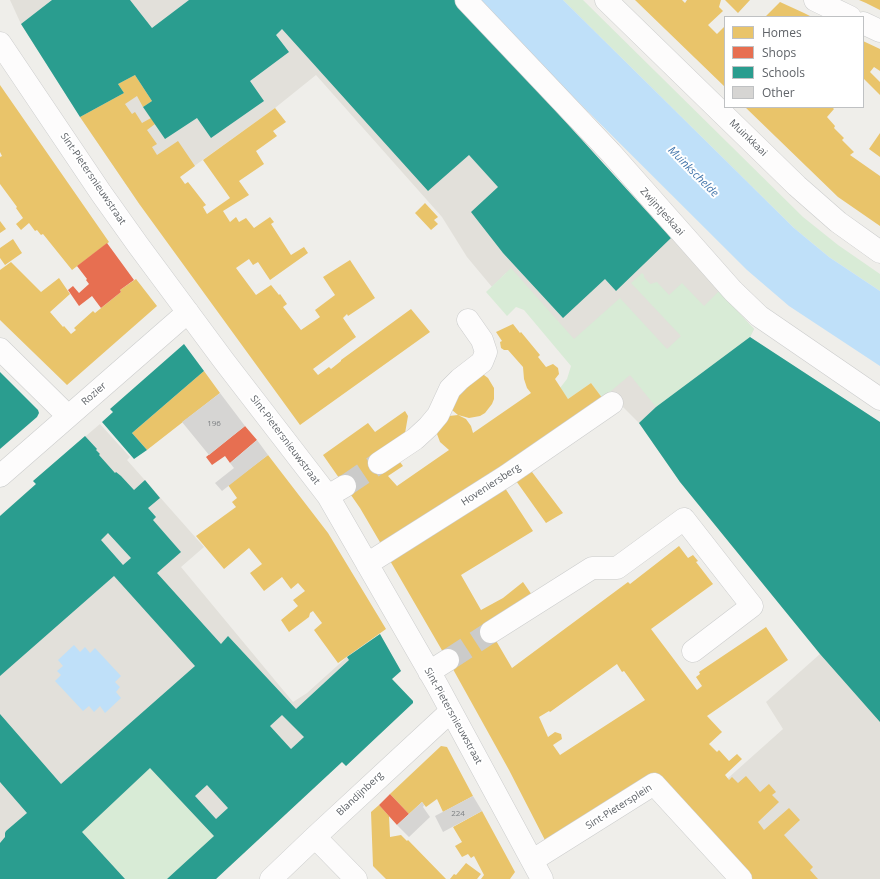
<!DOCTYPE html>
<html>
<head>
<meta charset="utf-8">
<style>
  body { margin:0 }
  #map { position:relative; width:880px; height:879px; overflow:hidden; background:#efeeea; font-family:"Open Sans",sans-serif }
  canvas { display:block }
  .legend { position:absolute; left:724px; top:16px; width:140px; height:92px; box-sizing:border-box; background:#fff; border:1px solid #bfc1c3; margin:0; padding:5px 7px; list-style:none; font-size:12px; color:#5f6368 }
  .legend li { display:flex; align-items:center; gap:8px; height:20px }
  .legend b { width:20px; border:1px solid #bfc1c3 }
</style>
</head>
<body>
<div id="map">
<canvas width="880" height="879"></canvas>
<ul class="legend">
<li><b style="height:11px;background:#e9c46a"></b>Homes</li>
<li><b style="height:11px;background:#e76f51"></b>Shops</li>
<li><b style="height:11px;background:#2a9d8f"></b>Schools</li>
<li><b style="height:11px;background:#d6d5d3"></b>Other</li>
</ul>
</div>
<script>
const context = document.querySelector('canvas').getContext('2d');
context.lineJoin = 'round';
function paint(path, color) { context.fillStyle = color; context.fill(path, 'evenodd'); }
const shape = rows => new Path2D(rows.map(r => 'M' + r).join(''));
function stroke(path, color, width, dash) { context.strokeStyle = color; context.lineWidth = width; context.lineCap = dash ? 'butt' : 'round'; context.setLineDash(dash || []); context.stroke(path); }
function write(font, color, halo, rows, align = 'center') {
  context.font = font + ' "Open Sans",sans-serif'; context.lineWidth = 4; context.setLineDash([]); context.textBaseline = 'middle'; context.strokeStyle = halo; context.fillStyle = color; for (const [text, x, y, turn = 0] of rows) {
    context.save(); context.translate(x, y); context.rotate((+turn || 0) * Math.PI / 180); context.textAlign = isNaN(turn) ? turn : align; if (halo) context.strokeText(text, 0, 0); context.fillText(text, 0, 0); context.restore();
  }
}
const education = shape([
  [10,0,455,0,754,329,750,337,880,422,880,879,750,879,690,812,783,729,766,702,820,654,680,482,639,423,621,405,611,391,506,273,492,287,467,257,442,217,316,75,275,108,140,205,80,117,21,24],
  [100,424,130,457,127,460,204,547,181,567,293,702,307,693,347,657,380,634,401,671,392,679,413,701,413,703,346,766,342,762,216,879,0,879,0,516,36,484,33,481]
]);
const green = shape([
  [563,0,583,0,803,217,838,245,880,274,880,291,829,257,794,228],
  [511,268,574,339,620,298,667,349,681,336,631,283,642,273,644,275,644,277,650,284,657,282,669,295,682,283,704,306,719,291,754,329,750,337,656,407,630,375,611,391,603,399,591,383,568,399,560,388,567,379,571,366,524,310,516,307,507,316,486,292],
  [150,768,214,836,167,879,125,879,82,832]
]);
const water = shape([
  [476,0,563,0,794,228,829,257,880,291,880,366,789,306,747,270],
  [74,645,80,652,85,647,90,653,95,648,121,676,115,682,120,687,116,692,121,698,105,713,100,706,94,712,89,706,83,711,55,681,61,675,57,671,63,666,58,660]
]);
const homes = shape([
  [635,0,682,0,685,3,687,0,721,0,719,7,723,11,708,25,717,34,725,26,725,87],
  [725,0,750,0,738,13],
  [859,0,880,0,880,10,866,3],
  [780,2,804,13,812,17,767,17,766,16],
  [863,41,880,49,880,71,874,67,870,72,880,82,880,95,863,78],
  [135,75,152,101,143,107,137,96,125,104,132,114,135,112,142,123,151,118,155,124,147,130,157,144,152,147,157,155,178,141,195,166,180,177,185,184,188,182,206,205,203,207,207,214,230,198,203,160,275,108,286,122,273,131,277,136,256,151,264,164,239,181,249,195,223,211,230,222,236,217,239,222,246,218,254,228,270,217,274,222,271,224,291,255,304,247,308,253,270,280,258,262,253,265,249,259,236,268,256,295,271,285,279,295,280,294,287,304,283,307,301,330,320,317,315,310,335,295,323,277,350,260,375,298,348,316,347,314,343,318,356,337,313,369,318,375,329,367,331,369,341,361,341,360,411,309,430,332,300,425,140,205,80,117,124,93,118,84],
  [0,85,109,242,72,270,43,234,41,235,37,230,35,231,29,223,21,230,16,224,23,218,16,208,17,207,0,184,0,157,2,156,0,152],
  [745,107,832,107,834,109,827,117,835,126,834,128,844,138,842,140,854,152,850,155,880,176,880,226,838,197],
  [880,133,880,157,869,149],
  [425,203,438,217,434,220,438,224,431,230,415,213],
  [0,221,6,229,0,233],
  [13,239,22,253,5,265,0,258,0,248],
  [11,262,41,292,59,278,70,294,50,312,63,327,64,326,71,334,76,330,74,328,93,311,95,313,121,292,120,290,136,279,157,306,67,385,0,320,0,270],
  [513,324,520,333,521,332,540,355,538,357,546,367,553,364,558,368,559,374,555,379,568,399,591,383,603,399,384,549,360,508,323,455,368,423,375,432,405,411,408,416,400,462,403,466,388,476,397,486,449,450,440,442,437,434,438,429,449,416,458,415,466,419,471,426,473,433,531,393,527,388,524,379,523,367,508,350,504,350,501,348,500,342,502,341,496,332],
  [204,371,220,393,147,450,132,433],
  [480,372,488,378,494,388,494,399,492,404,485,413,480,416,469,418,458,415,452,410,448,404],
  [268,455,328,533,386,629,338,663,314,630,322,623,313,611,310,613,309,617,289,632,281,620,298,606,293,600,305,591,298,583,291,589,282,577,264,591,250,573,262,564,249,548,224,569,196,536,236,507,232,502,237,498,228,485],
  [529,468,563,513,546,523,514,478],
  [503,485,533,531,461,575,481,610,503,598,523,582,532,595,488,627,512,668,628,582,630,584,679,546,688,558,693,555,698,561,696,562,713,584,651,629,697,690,702,686,696,677,700,674,699,672,766,627,788,660,707,716,722,732,709,744,717,752,719,750,729,761,737,754,742,759,725,775,729,780,732,777,738,783,746,776,760,792,769,784,776,792,772,795,779,802,758,822,764,830,789,808,800,820,784,835,813,867,810,870,818,879,750,879,653,773,547,844,509,770,454,671,389,559],
  [617,664,622,672,624,671,645,700,560,755,553,745,562,739,561,734,555,732,548,737,539,717,549,711,550,712],
  [441,746,447,747,473,796,443,812,437,799,426,807,422,802,409,814,390,794],
  [379,805,389,816,390,837,401,835,407,841,408,840,446,879,386,879,373,866,371,812],
  [482,811,515,872,510,879,481,879,484,875,474,856,471,858,468,854,462,857,455,846,462,842,453,827],
  [466,863,481,874,477,879,450,879,454,874,456,875]
]);
const shops = shape([
  [107,243,134,280,120,290,121,292,101,308,92,296,79,306,68,290,73,286,79,293,89,284,86,280,87,279,77,266],
  [245,426,257,440,230,463,225,456,212,465,206,457],
  [390,794,409,814,397,825,379,805]
]);
const schools = shape([
  [52,0,130,0,152,28,189,0,455,0,671,238,616,291,605,279,563,318,503,253,471,212,498,187,469,155,428,191,282,29,276,35,289,52,250,81,264,101,211,138,197,118,165,139,143,107,152,101,135,75,118,84,124,93,80,117,21,24],
  [750,337,880,422,880,722,820,654,680,482,639,423,656,407],
  [184,344,204,371,132,433,147,450,134,459,102,422,113,412,110,409],
  [0,372,38,410,39,413,37,417,0,449],
  [85,436,97,449,96,450,100,454,99,455,115,473,116,472,121,476,134,490,145,480,160,498,148,508,156,517,153,520,181,552,157,573,221,644,228,636,296,709,349,660,347,657,380,634,401,671,392,679,413,701,413,703,346,766,342,762,216,879,167,879,214,836,150,768,82,832,125,879,0,879,0,843,5,837,5,833,6,831,27,813,0,782,0,714,61,784,195,666,114,576,0,676,0,516,36,484,33,481],
  [108,533,131,558,123,565,101,540],
  [282,715,304,737,291,749,270,726],
  [207,785,228,808,216,819,195,796]
]);
const building = shape([
  [220,393,245,426,209,455,182,422],
  [257,440,268,455,222,491,215,483,234,468,230,463],
  [473,796,482,811,443,832,435,816],
  [422,802,424,805,423,807,430,817,409,837,397,825]
]);
const minorTunnel = shape([
  [345,486,379,463],
  [448,660,491,632]
]);
const minor = shape([
  [466,0,611,153,733,291,759,316,880,399],
  [606,0,797,186,838,222,880,252],
  [815,0,850,17],
  [863,23,880,31],
  [0,43,101,193,138,245,224,361,328,496,437,685,542,879],
  [0,349,68,416],
  [379,463,415,439,428,427,438,415,450,389,460,379,482,362,486,352,482,340,468,320],
  [0,476,188,312],
  [328,496,345,486],
  [367,564,506,476,612,403],
  [491,632,592,568,617,568,684,519,752,606,693,651],
  [429,672,448,660],
  [315,837,356,879],
  [533,860,654,784,741,879],
  [271,879,315,837,451,711]
]);
const numberNames = [
  ["196",214,424],
  ["224",458,814]
];
const streetNames = [
  ["Muinkkaai",748,138,44],
  ["Sint-Pietersnieuwstraat",93,179,56],
  ["Zwijntjeskaai",662,212,48],
  ["Rozier",94,394,-41],
  ["Sint-Pietersnieuwstraat",285,440,53],
  ["Hoveniersberg",491,485,-33],
  ["Sint-Pietersnieuwstraat",453,716,61],
  ["Blandijnberg",360,794,-43],
  ["Sint-Pietersplein",619,807,-32]
];
const waterNames = [
  ["Muinkschelde",693,172,45]
];
paint(education, '#e2e0da');
paint(green, '#d8ebd6');
paint(water, '#bfe0f9');
paint(homes, '#e9c46a');
paint(shops, '#e76f51');
paint(schools, '#2a9d8f');
paint(building, '#d6d5d3');
stroke(minorTunnel, '#cbcbca', 22, [22, 11]);
stroke(minor, '#cbcccc', 23);
stroke(minor, '#fdfcfc', 22);
write('8px', '#7e8184', null, numberNames);
write('10px', '#5f6368', '#fff', streetNames);
write('italic 11px', '#4174aa', '#fff', waterNames);
</script>
</body>
</html>
